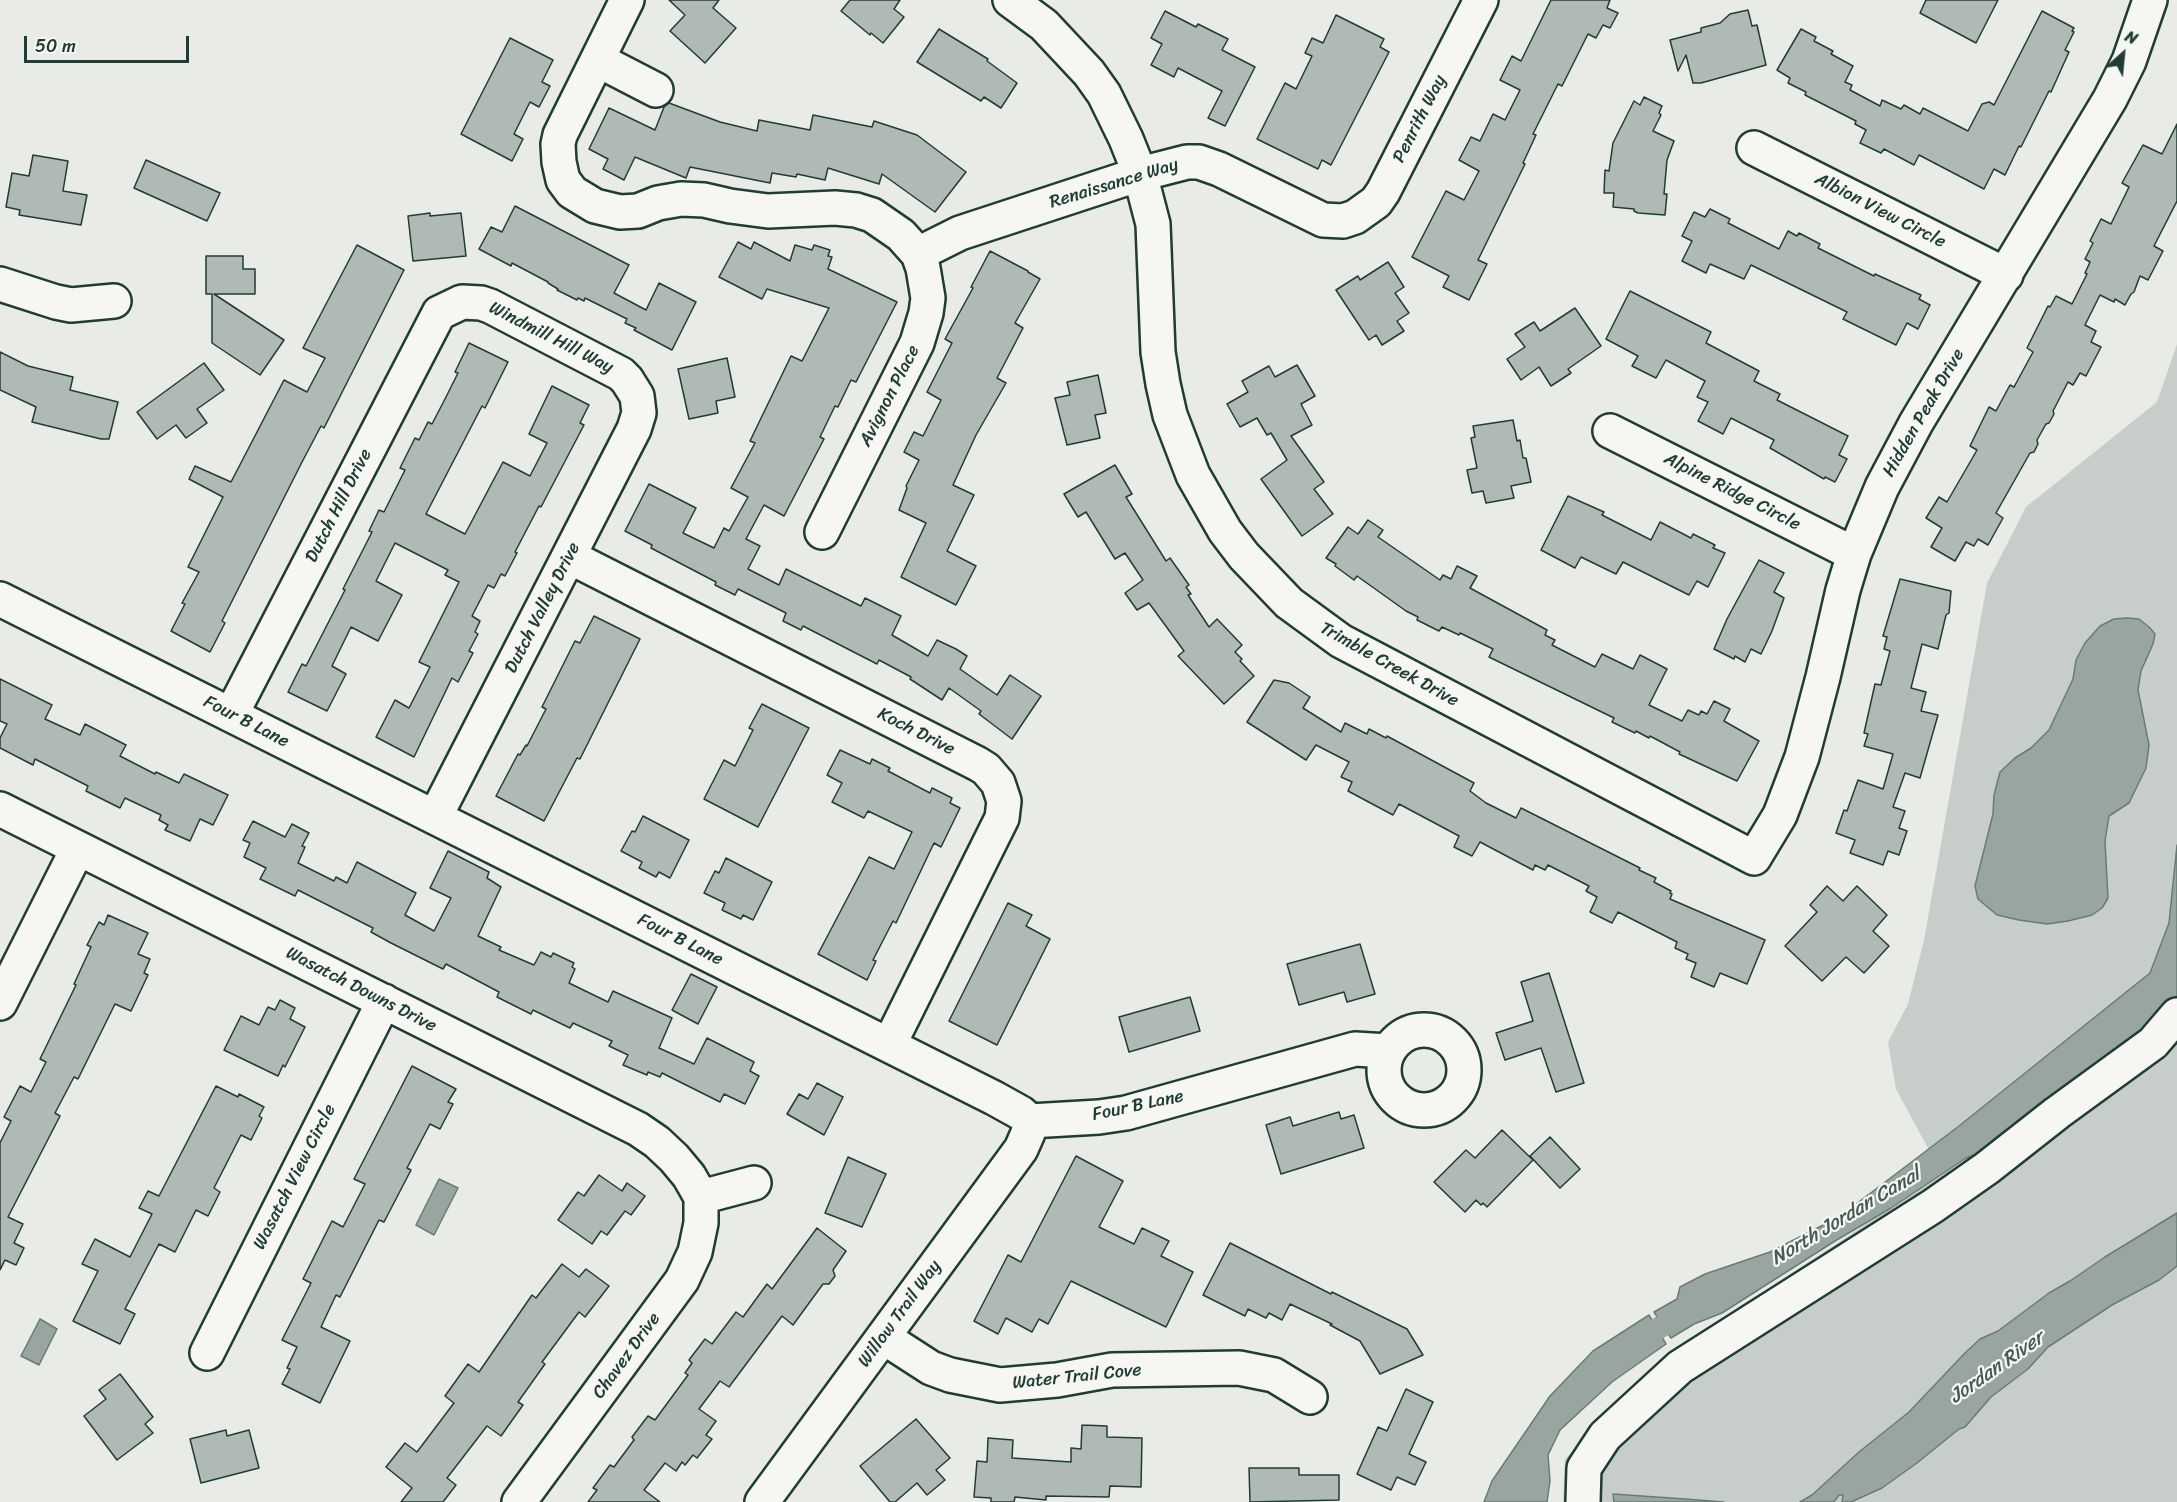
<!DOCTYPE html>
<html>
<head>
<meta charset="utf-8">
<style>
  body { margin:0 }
  #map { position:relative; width:2177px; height:1502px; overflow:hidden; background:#e9ebe7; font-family:Sriracha,sans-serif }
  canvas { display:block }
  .north { position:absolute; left:2093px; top:24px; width:60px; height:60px; -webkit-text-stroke:4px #f6f6f2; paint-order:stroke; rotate:27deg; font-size:16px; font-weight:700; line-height:24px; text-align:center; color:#1f3d34 }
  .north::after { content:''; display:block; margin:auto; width:21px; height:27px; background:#1f3d34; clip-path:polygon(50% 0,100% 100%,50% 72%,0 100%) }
  .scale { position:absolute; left:24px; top:36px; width:165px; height:27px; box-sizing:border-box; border:3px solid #1f3d34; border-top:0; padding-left:8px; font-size:18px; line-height:21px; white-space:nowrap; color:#1f3d34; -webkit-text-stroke:4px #f6f6f2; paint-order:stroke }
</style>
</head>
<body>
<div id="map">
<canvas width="2177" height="1502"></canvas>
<div class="north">N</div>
<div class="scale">50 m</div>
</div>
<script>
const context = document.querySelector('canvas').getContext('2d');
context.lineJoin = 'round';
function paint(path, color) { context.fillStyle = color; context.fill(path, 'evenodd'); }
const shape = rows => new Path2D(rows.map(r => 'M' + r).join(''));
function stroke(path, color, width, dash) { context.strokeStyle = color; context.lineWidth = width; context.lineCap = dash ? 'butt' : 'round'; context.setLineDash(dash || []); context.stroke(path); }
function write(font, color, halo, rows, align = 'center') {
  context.font = font + ' Sriracha,sans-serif'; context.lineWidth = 4.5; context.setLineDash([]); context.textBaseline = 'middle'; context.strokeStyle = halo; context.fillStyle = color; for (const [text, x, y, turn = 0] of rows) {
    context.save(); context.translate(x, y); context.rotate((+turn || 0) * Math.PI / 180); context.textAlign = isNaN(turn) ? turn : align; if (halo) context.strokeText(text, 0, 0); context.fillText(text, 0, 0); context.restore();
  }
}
const green = shape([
  [2177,344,2177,1502,1563,1502,1565,1459,1674,1351,1942,1174,1896,1089,1888,1042,1908,1004,1924,940,1987,583,2026,507,2157,402]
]);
const water = shape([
  [2127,618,2139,619,2149,627,2155,634,2153,644,2141,671,2138,690,2149,745,2146,768,2129,803,2109,816,2105,841,2108,898,2102,908,2092,915,2068,921,2047,924,2019,920,1997,915,1978,899,1975,886,1993,814,1994,795,2000,772,2015,758,2031,748,2049,730,2073,679,2076,660,2085,643,2100,626,2114,619,2127,618],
  [2177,845,2177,1001,2163,1023,1984,1152,1966,1158,1891,1208,1835,1241,1722,1313,1694,1324,1671,1338,1654,1312,1677,1299,1680,1287,1705,1274,1770,1252,1839,1217,1959,1126,2150,973,2169,923,2177,845],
  [439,1179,458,1188,434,1235,416,1225,439,1179],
  [2177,1213,2177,1266,2159,1280,2112,1305,2048,1347,2028,1369,1991,1397,1965,1427,1959,1429,1917,1463,1882,1488,1851,1502,1842,1502,1843,1495,1839,1495,1834,1502,1800,1502,1812,1495,1859,1452,1909,1412,1964,1354,1980,1339,1998,1331,2049,1293,2070,1281,2105,1257,2177,1213],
  [1649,1315,1666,1344,1612,1382,1560,1430,1548,1455,1550,1481,1547,1502,1484,1502,1492,1481,1550,1396,1593,1351,1649,1315],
  [40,1319,57,1329,39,1365,21,1356,40,1319],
  [1613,1494,1685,1499,1724,1502,1614,1502,1613,1494]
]);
const canal = shape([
  [1632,1347,1657,1329,1690,1310]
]);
const building = shape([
  [669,0,719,0,713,8,736,28,705,63,670,31,685,15,669,0],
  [850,0,900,0,894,9,904,17,883,43,871,33,870,35,841,11,850,0],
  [1551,0,1610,0,1607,8,1618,13,1610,28,1603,25,1596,38,1588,34,1562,86,1558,84,1533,134,1536,135,1523,163,1525,164,1478,260,1487,264,1469,300,1443,287,1449,276,1412,257,1446,191,1464,200,1479,171,1459,160,1471,137,1480,141,1493,114,1505,120,1520,90,1500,80,1512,56,1521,61,1551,0],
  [1926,0,1998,0,1976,43,1920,13,1926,0],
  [1748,10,1752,26,1757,25,1766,65,1701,83,1693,83,1686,55,1678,71,1670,40,1701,32,1701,28,1720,23,1730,14,1748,10],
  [1165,11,1196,27,1198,24,1228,39,1222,50,1255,67,1225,126,1208,118,1222,91,1178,68,1174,77,1151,65,1162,44,1151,38,1165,11],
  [2042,11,2074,28,2072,31,2074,32,2065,50,2069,52,2051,92,2049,91,2021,147,2019,146,2005,175,1994,169,1984,189,1919,155,1914,165,1884,149,1881,153,1860,143,1866,130,1855,124,1856,121,1805,95,1806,92,1788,83,1790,78,1777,70,1801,29,1816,37,1814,41,1833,51,1831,54,1853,66,1845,82,1852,85,1850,90,1880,106,1882,100,1901,109,1904,105,1920,114,1923,108,1968,131,1982,104,1989,102,1994,105,2042,11],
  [1336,15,1384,39,1380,47,1389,52,1331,165,1322,160,1318,169,1257,139,1285,83,1296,89,1312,56,1305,53,1312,38,1323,43,1336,15],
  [939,29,988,59,987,61,1017,83,1001,108,984,97,981,101,917,62,939,29],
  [510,38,553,60,542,82,550,86,539,107,530,102,514,134,523,139,512,161,461,134,510,38],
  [1644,97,1662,106,1659,113,1661,115,1653,131,1674,141,1667,160,1664,194,1667,194,1665,215,1638,213,1634,211,1634,209,1613,207,1614,193,1604,193,1605,170,1609,171,1613,143,1634,101,1640,105,1644,97],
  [669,103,720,122,757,131,759,120,810,130,813,115,872,127,874,121,917,135,966,172,935,212,882,174,879,184,828,168,825,180,797,174,796,177,772,173,770,183,690,167,686,178,635,157,624,180,603,169,608,159,589,149,609,108,655,130,664,107,669,103],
  [2177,124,2177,201,2154,246,2163,251,2148,280,2140,276,2134,292,2131,294,2125,305,2115,299,2114,302,2100,295,2085,325,2096,331,2091,342,2101,347,2086,376,2080,373,2073,385,2068,382,2053,411,2054,414,2049,423,2046,424,2037,440,2038,444,2034,452,2030,453,1996,513,2003,518,1988,545,1978,539,1974,546,1966,542,1955,561,1931,547,1942,528,1926,518,1939,497,1947,502,1977,450,1970,446,1989,407,1996,411,2010,385,2014,387,2033,352,2027,348,2048,306,2050,307,2056,296,2072,304,2087,274,2085,273,2090,262,2085,259,2093,243,2090,241,2101,219,2111,224,2129,187,2122,183,2143,145,2162,154,2177,124],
  [33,155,68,161,63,191,87,195,81,225,19,215,20,210,6,207,12,173,29,176,33,155],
  [146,160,220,193,207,221,134,188,146,160],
  [515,206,629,265,614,293,646,310,659,283,696,302,672,350,634,330,636,328,625,323,627,319,585,298,584,301,578,298,577,300,557,290,558,289,548,283,548,282,512,263,511,266,479,249,491,227,502,232,515,206],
  [1710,209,1730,219,1728,223,1779,249,1788,231,1797,236,1799,233,1820,244,1818,248,1874,276,1875,274,1921,295,1919,299,1930,305,1918,329,1907,323,1896,345,1843,319,1847,312,1751,265,1744,279,1710,264,1706,273,1682,261,1692,241,1682,236,1694,212,1705,217,1710,209],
  [430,213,430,216,461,213,466,256,413,261,408,216,430,213],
  [738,242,751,249,754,242,790,261,795,245,812,250,814,245,830,250,828,256,832,257,828,269,897,302,856,382,851,380,838,407,835,406,820,437,824,439,784,516,764,505,746,539,760,546,748,569,779,585,786,569,861,606,865,598,901,616,892,635,928,656,937,640,956,649,967,656,960,669,997,695,1010,675,1041,696,1012,739,979,714,981,711,949,688,942,700,910,679,911,677,879,660,877,664,803,626,801,630,783,621,786,613,738,589,735,595,715,585,716,582,651,548,652,545,625,531,649,484,696,508,683,533,714,548,724,528,729,531,748,497,731,488,755,443,750,441,791,356,802,361,829,308,767,289,762,299,719,277,738,242],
  [357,245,404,270,324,428,321,426,301,464,222,621,225,623,210,652,171,631,185,604,182,603,199,572,188,567,223,497,189,479,195,466,231,482,284,380,307,392,325,358,303,348,357,245],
  [990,251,1028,271,1028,272,1040,279,1015,323,1023,328,997,378,1006,383,976,435,953,485,974,495,947,551,976,566,956,605,901,577,926,523,899,510,907,488,906,486,919,460,904,452,914,432,923,436,941,400,927,392,952,343,945,339,973,288,971,287,990,251],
  [206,256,243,256,243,269,255,269,255,294,214,294,284,340,260,375,212,343,212,294,206,294,206,256],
  [1388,262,1404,287,1395,293,1409,313,1397,321,1404,331,1382,345,1376,335,1369,340,1336,290,1358,276,1360,280,1388,262],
  [1630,291,1711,332,1706,343,1759,371,1754,381,1780,394,1777,400,1848,436,1839,455,1847,459,1835,482,1825,477,1824,479,1770,448,1774,440,1731,418,1723,434,1698,421,1708,402,1697,397,1705,381,1666,360,1656,378,1632,366,1638,356,1606,339,1630,291],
  [1575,308,1601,346,1568,369,1571,373,1551,386,1539,367,1521,380,1507,359,1525,347,1515,334,1534,322,1540,331,1575,308],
  [469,343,508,362,485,408,482,406,426,514,465,534,503,462,530,476,547,443,529,434,552,386,589,405,580,423,584,425,541,507,539,506,515,552,517,553,505,576,501,574,494,588,488,585,472,616,480,621,475,632,478,634,469,651,473,653,458,682,452,678,414,757,376,737,395,700,409,708,430,667,419,662,459,582,445,575,448,570,395,543,376,581,402,595,378,641,351,627,332,666,346,674,327,711,288,692,302,664,306,666,345,590,343,589,372,532,369,531,379,510,384,512,405,470,400,468,415,438,419,440,428,422,432,424,445,399,458,373,455,372,469,343],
  [0,352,28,366,73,377,70,390,118,402,109,439,101,439,32,422,36,407,0,390,0,352],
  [727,358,735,397,716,401,718,413,689,419,678,369,727,358],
  [204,363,224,390,197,409,207,423,186,438,176,425,157,439,137,412,204,363],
  [1297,365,1315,396,1301,404,1312,425,1291,436,1324,482,1314,489,1333,514,1302,536,1261,479,1287,460,1271,433,1267,435,1257,418,1240,427,1227,404,1248,392,1242,381,1269,366,1275,377,1297,365],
  [1098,375,1106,413,1095,415,1100,438,1067,445,1055,398,1070,395,1067,382,1098,375],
  [1513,420,1517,441,1520,440,1523,458,1526,458,1531,482,1511,486,1514,498,1486,503,1483,491,1472,493,1467,470,1477,468,1471,438,1475,437,1473,426,1513,420],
  [1115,465,1132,494,1126,497,1166,561,1170,558,1189,585,1186,587,1191,594,1188,595,1209,627,1217,619,1242,645,1235,652,1242,659,1240,661,1254,676,1224,704,1178,656,1184,651,1149,603,1137,610,1125,593,1143,580,1125,553,1115,559,1086,512,1078,517,1064,494,1115,465],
  [1568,496,1604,512,1602,515,1651,540,1660,522,1691,538,1693,534,1715,545,1713,548,1725,553,1708,587,1697,581,1689,595,1623,562,1616,574,1581,557,1575,568,1541,550,1568,496],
  [1368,520,1383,530,1378,537,1440,580,1443,575,1451,579,1457,566,1477,576,1470,588,1547,630,1545,635,1555,640,1552,645,1595,667,1602,654,1633,669,1640,655,1667,669,1649,705,1682,721,1688,710,1699,715,1701,711,1707,714,1714,701,1730,709,1724,721,1759,741,1737,781,1679,754,1680,752,1650,736,1649,738,1636,731,1635,733,1612,722,1614,718,1489,657,1493,649,1460,633,1459,635,1442,627,1439,631,1417,620,1418,617,1406,611,1357,576,1354,580,1335,566,1336,564,1326,558,1348,527,1358,534,1368,520],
  [1759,560,1784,573,1774,592,1784,598,1772,631,1761,654,1751,649,1745,662,1735,656,1734,659,1714,649,1727,619,1759,560],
  [1900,579,1951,591,1949,613,1946,615,1938,649,1922,644,1911,688,1926,692,1921,711,1938,715,1920,778,1905,773,1893,807,1905,811,1899,828,1907,831,1899,855,1888,851,1883,865,1850,853,1855,840,1836,833,1844,810,1847,811,1858,780,1883,789,1893,754,1864,746,1868,734,1864,733,1875,684,1881,685,1890,651,1884,649,1887,637,1883,636,1900,579],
  [594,616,640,639,580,759,577,758,544,821,496,796,518,754,520,755,526,745,527,746,546,709,542,707,575,641,580,643,594,616],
  [0,679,52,705,45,719,80,735,85,724,126,745,120,756,155,774,156,772,179,783,184,774,228,795,213,825,200,819,190,841,165,830,168,825,159,820,161,815,125,798,120,808,86,791,88,786,35,759,33,765,0,748,0,738,7,724,0,721,0,679],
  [1274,680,1289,683,1310,697,1303,708,1341,732,1345,723,1367,734,1369,729,1386,738,1387,736,1474,783,1470,791,1486,803,1516,818,1521,808,1640,868,1639,870,1656,878,1654,882,1671,891,1670,893,1672,894,1670,899,1765,940,1747,984,1720,973,1714,987,1691,977,1696,963,1686,959,1688,954,1675,948,1677,942,1618,912,1612,923,1590,912,1597,897,1586,891,1589,886,1548,865,1545,870,1535,865,1533,870,1480,842,1472,856,1454,847,1459,836,1399,804,1393,815,1348,791,1352,782,1341,777,1349,762,1316,745,1306,760,1247,722,1274,680],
  [762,704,809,728,758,827,704,799,724,760,735,766,753,730,749,728,762,704],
  [840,750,870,764,872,759,890,768,888,771,930,793,932,788,952,798,950,803,960,808,941,847,934,843,896,923,893,921,873,960,876,961,867,980,818,954,869,857,894,869,912,832,868,811,864,818,832,802,842,783,827,775,840,750],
  [643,816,689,840,670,878,659,872,656,877,639,868,642,862,621,851,632,831,635,832,643,816],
  [253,821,285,837,292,824,309,833,302,846,305,847,298,863,334,881,336,877,347,883,357,862,416,893,405,915,434,931,451,898,430,888,448,851,489,872,487,878,501,887,478,936,501,947,499,950,534,965,541,952,551,957,553,953,574,963,572,967,575,969,569,983,608,1002,613,991,672,1018,659,1048,694,1064,707,1038,754,1062,750,1071,759,1076,745,1104,724,1094,720,1102,662,1073,660,1077,648,1072,647,1075,623,1065,628,1055,609,1046,612,1041,573,1023,570,1028,533,1010,531,1014,497,997,499,992,446,964,443,969,391,943,371,932,373,928,298,890,295,896,260,879,266,868,244,857,250,843,243,840,253,821],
  [726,858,772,882,753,920,743,915,741,919,722,910,725,903,704,893,715,871,719,873,726,858],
  [1827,886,1843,901,1857,886,1887,915,1873,931,1889,946,1864,973,1846,957,1822,981,1785,946,1817,912,1810,905,1827,886],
  [1008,903,1032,915,1026,926,1050,939,997,1045,949,1021,1008,903],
  [108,915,148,933,138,954,150,959,144,973,148,975,131,1011,115,1004,78,1079,74,1077,55,1113,60,1116,8,1217,23,1224,14,1243,24,1248,16,1265,5,1260,0,1270,0,1143,11,1121,4,1117,20,1086,31,1092,46,1062,40,1059,76,985,74,984,91,947,87,945,99,922,104,925,108,915],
  [1360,944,1375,994,1347,1002,1344,992,1299,1005,1287,964,1360,944],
  [1549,973,1584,1083,1556,1092,1541,1048,1505,1060,1496,1033,1533,1021,1521,982,1549,973],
  [691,974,717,987,698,1024,672,1010,691,974],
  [1190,997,1200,1031,1129,1052,1119,1017,1190,997],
  [280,1000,295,1008,290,1019,305,1027,285,1067,283,1065,278,1076,224,1050,241,1016,259,1025,268,1007,275,1010,280,1000],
  [412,1066,456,1089,448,1102,453,1104,440,1129,430,1124,407,1168,411,1170,384,1222,379,1220,340,1297,336,1295,321,1327,350,1341,320,1403,282,1384,290,1369,287,1368,297,1347,282,1340,311,1283,303,1279,332,1221,343,1227,365,1184,354,1179,412,1066],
  [817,1083,843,1097,824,1135,787,1114,799,1094,808,1099,817,1083],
  [216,1086,238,1097,239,1094,264,1107,259,1116,262,1118,251,1140,241,1135,214,1188,220,1192,208,1216,196,1210,175,1252,159,1244,125,1309,135,1314,120,1344,73,1321,98,1271,82,1264,95,1239,130,1257,152,1214,139,1208,148,1191,159,1196,216,1086],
  [1339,1112,1341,1119,1354,1115,1364,1148,1281,1174,1266,1125,1290,1117,1293,1126,1339,1112],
  [1502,1130,1533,1160,1487,1207,1483,1203,1481,1205,1476,1200,1465,1212,1434,1182,1466,1150,1475,1158,1502,1130],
  [1550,1137,1580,1169,1560,1188,1530,1156,1550,1137],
  [1076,1156,1123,1181,1099,1227,1134,1244,1142,1228,1169,1241,1161,1256,1193,1272,1166,1327,1071,1281,1048,1324,1039,1319,1032,1332,1006,1318,998,1334,974,1321,1008,1255,1021,1262,1076,1156],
  [848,1157,886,1174,862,1227,825,1213,848,1157],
  [599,1175,622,1191,627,1183,645,1196,631,1215,625,1211,607,1235,601,1231,592,1244,558,1220,578,1192,584,1196,599,1175],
  [817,1228,846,1251,833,1270,835,1276,829,1284,823,1284,793,1325,782,1316,729,1387,720,1381,699,1409,716,1421,706,1435,712,1439,697,1458,693,1455,685,1465,682,1462,676,1471,665,1463,644,1490,660,1502,588,1502,597,1490,593,1488,610,1465,614,1467,634,1440,632,1437,648,1416,655,1420,688,1375,685,1373,692,1363,689,1360,705,1339,712,1344,736,1312,743,1317,767,1284,772,1289,817,1228],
  [1230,1243,1331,1294,1332,1292,1407,1329,1423,1355,1380,1374,1360,1341,1330,1325,1332,1324,1290,1304,1282,1320,1269,1313,1266,1318,1248,1309,1245,1316,1203,1295,1230,1243],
  [562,1264,579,1277,586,1269,609,1286,585,1317,579,1312,542,1362,545,1364,518,1402,523,1405,501,1436,487,1426,447,1478,456,1485,443,1502,401,1502,412,1488,386,1467,405,1443,417,1452,454,1403,445,1396,468,1364,479,1372,532,1295,536,1298,562,1264],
  [120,1374,153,1417,145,1424,153,1433,117,1460,84,1416,106,1399,99,1390,120,1374],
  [1406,1389,1433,1402,1409,1454,1426,1462,1415,1485,1397,1477,1391,1490,1357,1474,1378,1427,1387,1431,1406,1389],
  [916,1419,950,1458,936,1470,945,1480,927,1495,917,1483,895,1502,890,1502,860,1466,916,1419],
  [1082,1425,1107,1426,1107,1437,1142,1438,1141,1487,1110,1486,1109,1497,1046,1496,1046,1500,1015,1497,1014,1502,991,1502,991,1498,974,1497,977,1461,987,1462,988,1438,1013,1440,1012,1458,1071,1462,1071,1448,1081,1449,1082,1425],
  [226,1430,227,1436,249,1430,259,1468,201,1483,190,1439,226,1430],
  [1249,1468,1299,1468,1299,1475,1339,1475,1339,1500,1250,1502,1249,1468]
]);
const minor = shape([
  [627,0,560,135,558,144,559,162,563,180,572,192,595,206,620,212,638,211,658,203,681,199,704,200,730,206,768,211,835,208,856,210,872,215,901,235,918,254,923,268,928,298,926,313,917,343,822,532],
  [1010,0,1044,25,1089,73,1104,94,1126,139,1140,174,1153,224,1158,352,1163,384,1170,415,1193,475,1225,531,1244,556,1289,603,1341,641,1754,858,1780,815,1802,757,1823,677,1843,590,1854,554,1882,487,1916,423,2110,99,2129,61,2150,0],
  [598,60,656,90],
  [1754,148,2006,275],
  [918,254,960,233,1140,174,1187,162,1199,162,1219,169,1323,220,1343,221,1355,217,1376,202,1383,192,1481,0],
  [0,284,56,302,71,305,114,301],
  [1610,431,1854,554],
  [570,557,978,764,986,769,998,783,1004,801,1002,818,889,1045],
  [0,599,994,1098,1021,1113,1030,1121,1099,1117,1126,1113,1355,1049,1388,1051],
  [231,715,439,313,462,302,481,303,490,306,621,374,627,380,637,396,639,413,634,429,435,817],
  [0,809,638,1129,657,1142,674,1158,689,1176,701,1197,701,1223,695,1252,682,1280,519,1502],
  [0,1003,78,848],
  '1384 1070a40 40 0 1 1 80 0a40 40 0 1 1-80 0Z',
  [701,1197,754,1183],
  [883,1337,931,1368,950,1375,1000,1385,1057,1380,1112,1370,1239,1368,1274,1375,1310,1397],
  [207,1353,384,1001],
  [762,1502,1021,1149,1028,1133,1030,1121],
  [1583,1502,1584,1468,1605,1436,1680,1367,1933,1206,1987,1168,2057,1113,2153,1043,2177,1015]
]);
const streetNames = [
  ["Penrith Way",1420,119,-63],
  ["Renaissance Way",1114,184,-17],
  ["Albion View Circle",1880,211,27],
  ["Windmill Hill Way",551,338,27],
  ["Avignon Place",890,396,-63],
  ["Hidden Peak Drive",1924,413,-60],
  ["Alpine Ridge Circle",1732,492,27],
  ["Dutch Hill Drive",339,506,-63],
  ["Dutch Valley Drive",543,608,-63],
  ["Trimble Creek Drive",1389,665,29],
  ["Four B Lane",246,722,27],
  ["Koch Drive",916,732,27],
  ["Four B Lane",680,940,27],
  ["Wasatch Downs Drive",361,990,27],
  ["Four B Lane",1138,1106,-12],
  ["Wasatch View Circle",295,1177,-63],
  ["Willow Trail Way",900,1314,-54],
  ["Chavez Drive",627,1356,-54],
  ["Water Trail Cove",1077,1377,-6]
];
const waterNames = [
  ["North Jordan Canal",1846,1217,-31],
  ["Jordan River",1997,1368,-35]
];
paint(green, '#c7cec9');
paint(water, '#99a6a0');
stroke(water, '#687c75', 1.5);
stroke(canal, '#99a6a0', 22);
paint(building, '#b0bab5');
stroke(building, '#1f3d34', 1.5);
stroke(minor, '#1f3d34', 38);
stroke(minor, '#f6f6f2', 33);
write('18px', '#1f3d34', '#f6f6f2', streetNames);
write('italic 20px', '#445c54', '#f6f6f2', waterNames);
</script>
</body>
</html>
